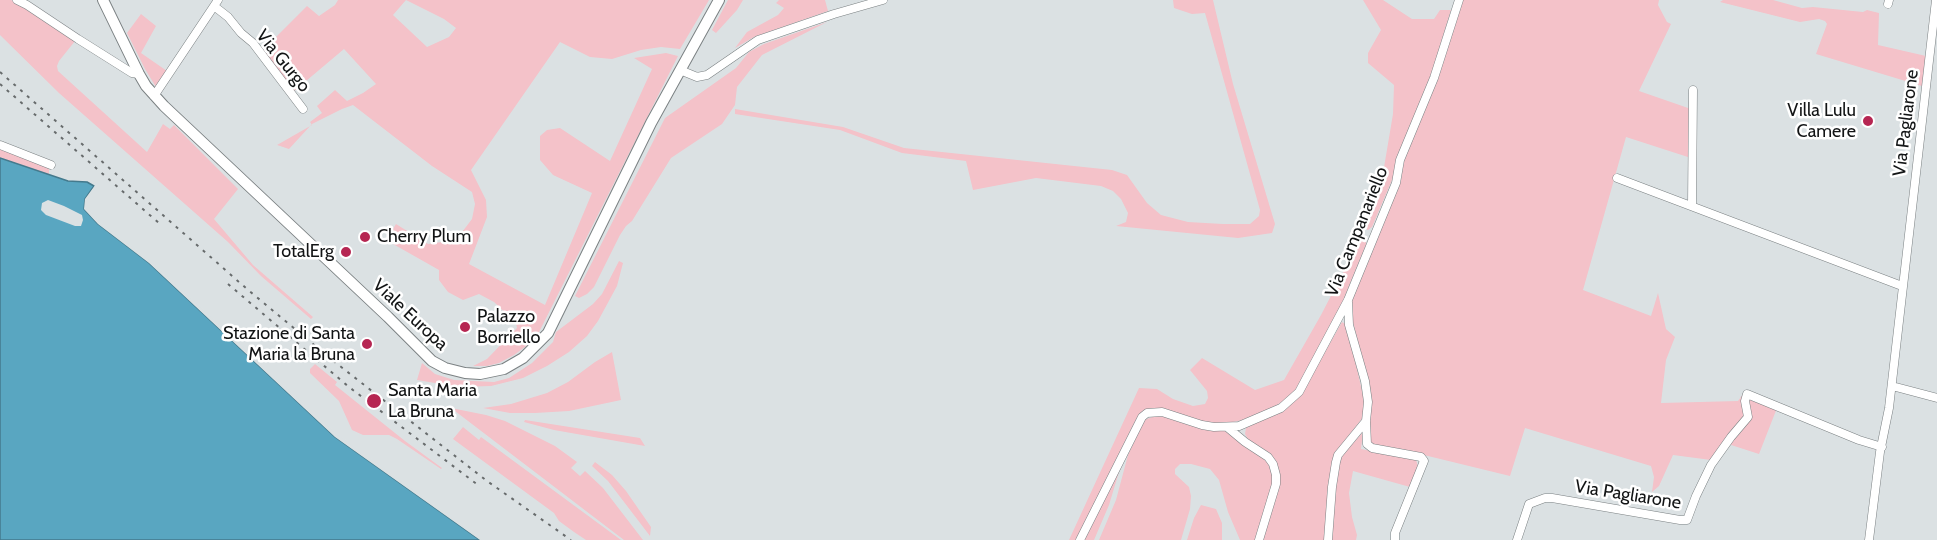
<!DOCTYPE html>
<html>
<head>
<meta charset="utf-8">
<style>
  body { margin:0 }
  canvas { display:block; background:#dbe1e3 }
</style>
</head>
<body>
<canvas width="1937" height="540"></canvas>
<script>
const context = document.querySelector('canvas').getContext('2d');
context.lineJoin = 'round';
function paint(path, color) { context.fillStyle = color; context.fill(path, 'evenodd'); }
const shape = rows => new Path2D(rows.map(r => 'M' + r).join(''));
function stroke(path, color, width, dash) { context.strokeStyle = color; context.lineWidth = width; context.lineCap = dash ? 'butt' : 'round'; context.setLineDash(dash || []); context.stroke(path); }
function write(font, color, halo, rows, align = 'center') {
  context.font = font + ' Cabin,sans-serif'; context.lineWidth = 5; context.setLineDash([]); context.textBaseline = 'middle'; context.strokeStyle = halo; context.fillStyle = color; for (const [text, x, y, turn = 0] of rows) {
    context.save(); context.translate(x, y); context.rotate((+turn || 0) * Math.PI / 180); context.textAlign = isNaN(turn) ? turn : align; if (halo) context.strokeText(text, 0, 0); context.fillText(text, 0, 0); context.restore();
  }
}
const green = shape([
  [0,0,11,0,24,6,75,41,59,61,57,66,58,71,147,152,163,124,170,129,174,125,238,189,214,219,253,265,313,317,311,319,261,276,228,242,59,93,0,35],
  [338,0,709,0,680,49,661,47,641,50,612,59,590,57,560,42,471,170,486,200,487,217,469,264,545,305,592,193,553,175,540,160,540,136,547,130,560,128,610,161,652,69,634,58,666,53,678,56,538,334,529,344,514,355,499,363,487,366,473,366,487,359,517,328,516,323,494,302,479,294,463,300,448,292,439,280,439,270,386,240,396,224,428,244,456,240,472,219,475,204,472,192,432,166,353,105,342,109,312,124,289,149,277,145,312,125,310,122,322,113,317,106,335,90,347,101,363,93,376,84,344,49,293,92,261,52,307,6,319,16,335,5],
  [406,0,444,19,456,28,449,37,427,47,393,15],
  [728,0,743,0,737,10,716,33,712,30],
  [779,0,825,0,828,11,754,37,735,48,747,32,778,15,784,8,776,3],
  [1173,0,1213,0,1233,84,1275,224,1272,233,1238,238,1116,226,1126,222,1128,213,1121,199,1113,191,1101,186,1036,178,973,190,966,161,902,153,840,130,735,114,735,109,843,127,904,148,1112,170,1127,175,1147,203,1161,215,1188,222,1223,224,1250,224,1259,216,1260,210,1205,13,1192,14,1174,8],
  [1363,0,1383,0,1412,19,1434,19,1440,10,1451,10,1431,76,1392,180,1372,227,1368,230,1366,229,1379,197,1393,114,1394,85,1368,63,1368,53,1381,30],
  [1461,0,1659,0,1658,5,1667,22,1671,24,1639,91,1691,109,1691,158,1626,137,1583,290,1651,316,1658,293,1666,329,1675,337,1666,360,1661,403,1738,401,1743,394,1746,415,1711,460,1673,455,1659,486,1652,492,1654,477,1651,466,1525,428,1510,476,1428,456,1373,445,1370,442,1369,387,1353,322,1352,297,1401,180,1404,159],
  [1723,0,1773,0,1802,8,1813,7,1863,12,1867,10,1879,13,1878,45,1926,56,1922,86,1816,54,1827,24,1825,21,1819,19,1800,22,1720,2],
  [141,14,156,26,141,53,167,71,156,87,145,69,127,33],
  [827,22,762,55,737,87,735,105,722,124,671,158,632,221,626,226,620,235,594,287,587,294,579,298,575,296,665,118,736,68,749,52,764,44],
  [0,148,49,168,49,175,0,158],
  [1361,238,1366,240,1366,245,1340,308,1306,376,1293,395,1272,408,1243,420,1222,424,1205,422,1160,409,1153,408,1145,410,1141,414,1078,540,1069,540,1139,388,1157,389,1173,399,1193,406,1205,404,1208,398,1207,391,1190,370,1202,358,1255,390,1284,380,1321,315],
  [619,261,623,263,617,286,598,321,587,336,569,352,547,366,523,378,491,386,459,387,417,380,422,363,435,374,454,380,494,382,509,378,532,363,553,342,556,332,593,304,602,294],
  [1342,322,1347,325,1365,404,1364,416,1334,455,1329,488,1326,540,1262,540,1279,481,1276,462,1270,453,1249,441,1245,434,1246,428,1301,394],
  [612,352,621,400,569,411,535,413,510,413,483,408,511,404,547,393,568,382,595,362],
  [315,364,337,382,335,385,405,441,442,468,441,469,397,439,389,435,363,435,352,430,339,401,310,373,310,369],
  [1748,396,1777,408,1759,454,1728,444,1748,423],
  [451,408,486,415,505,421,555,446,577,462,571,468,580,476,585,471,603,488,643,540,624,540],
  [1158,415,1166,415,1223,430,1259,454,1270,465,1274,474,1273,483,1256,540,1240,540,1228,512,1219,480,1210,469,1191,464,1180,464,1175,469,1175,474,1189,487,1191,496,1190,509,1181,540,1099,540,1116,500,1128,455,1144,420],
  [525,420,640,438,645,446,554,430,524,422],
  [463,427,479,440,481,437,621,540,586,540,574,532,559,521,554,513,453,439],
  [1363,432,1361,449,1416,460,1418,466,1410,487,1353,471,1349,493,1352,517,1357,535,1356,540,1330,540,1336,476,1340,460,1344,453],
  [595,462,612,475,626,491,651,527,650,536,608,481,592,466],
  [1122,462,1109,505,1094,540,1082,540],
  [1201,505,1216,509,1222,523,1222,540,1187,540,1194,518]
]);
const water = shape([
  [0,158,68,181,87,182,94,186,85,199,84,209,98,224,149,263,335,437,480,540,0,540,0,158]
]);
const pier = shape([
  [96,184,97,188,88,200,88,208,100,222,151,261,337,434,483,540,480,540,335,437,149,263,98,224,84,209,85,199],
  [48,200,64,206,82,215,83,220,81,226,75,226,46,215,41,210,42,203]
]);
const street = shape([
  [17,0,27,5,78,39,132,73,139,74],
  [1888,4,1889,0],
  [214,6,228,17,241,33,253,43,303,109],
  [680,70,697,77,707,75,758,40,834,14,883,0],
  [154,96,218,0],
  [0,145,51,165],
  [1617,178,1902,286],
  [1692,206,1693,90],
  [1348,302,1349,325,1365,381,1368,402,1366,421,1367,444,1372,448,1421,457,1424,461,1395,533,1395,540],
  [1892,386,1937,398],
  [1227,427,1245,442,1268,457,1273,464,1276,475,1276,484,1259,540],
  [1080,540,1142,417,1147,413,1162,412,1202,425,1214,427,1239,426,1281,408,1299,392,1348,300,1396,183,1400,160,1434,78,1459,0],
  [1328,540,1332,487,1336,462,1338,455,1366,421],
  [1517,540,1529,504,1545,498,1552,498,1680,520,1687,520,1696,496,1711,465,1731,437,1748,417,1745,401,1747,394,1859,440,1882,447],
  [1869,540,1880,452,1889,408,1936,0]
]);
const secondary = shape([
  [103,0,139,74,146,86,164,106,388,317,432,361,445,368,465,373,480,374,504,369,523,358,548,333,651,123,719,0]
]);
const rail = shape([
  [0,72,247,289,331,359,487,481,571,540],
  [0,84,160,224],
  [228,284,349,387,478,485]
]);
const markers = [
  [1868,121,6,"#b62652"],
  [365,237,6,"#b62652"],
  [346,252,6,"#b62652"],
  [465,327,6,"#b62652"],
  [367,344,6,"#b62652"],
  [374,401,8,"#b62652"]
];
const streetNames = [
  ["Via Gurgo",283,61,51],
  ["Via Pagliarone",1906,123,-83],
  ["Via Campanariello",1357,232,-68],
  ["Viale Europa",410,315,43],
  ["Via Pagliarone",1628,495,9]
];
const poiNames = [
  ["Villa Lulu",1856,111],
  ["Camere",1856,132],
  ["Cherry Plum",377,237,"left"],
  ["TotalErg",334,252],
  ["Palazzo",477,317,"left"],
  ["Borriello",477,338,"left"],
  ["Stazione di Santa",355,334],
  ["Maria la Bruna",355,355],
  ["Santa Maria",388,391,"left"],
  ["La Bruna",388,412,"left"]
];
paint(green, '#f4c2c9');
paint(water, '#59a6c1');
stroke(water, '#447a8d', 1.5);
paint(pier, '#dbe1e3');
stroke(street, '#7b8183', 9);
stroke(secondary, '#7b8183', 12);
stroke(street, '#fff', 8);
stroke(secondary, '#fff', 10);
stroke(rail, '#676b6c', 2, [3, 6]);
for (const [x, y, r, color] of markers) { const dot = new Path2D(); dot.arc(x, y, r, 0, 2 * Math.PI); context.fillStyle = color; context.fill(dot); stroke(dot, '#fff', 2); }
write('18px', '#121415', '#fff', streetNames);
write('18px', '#121415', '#fff', poiNames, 'right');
</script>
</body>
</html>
